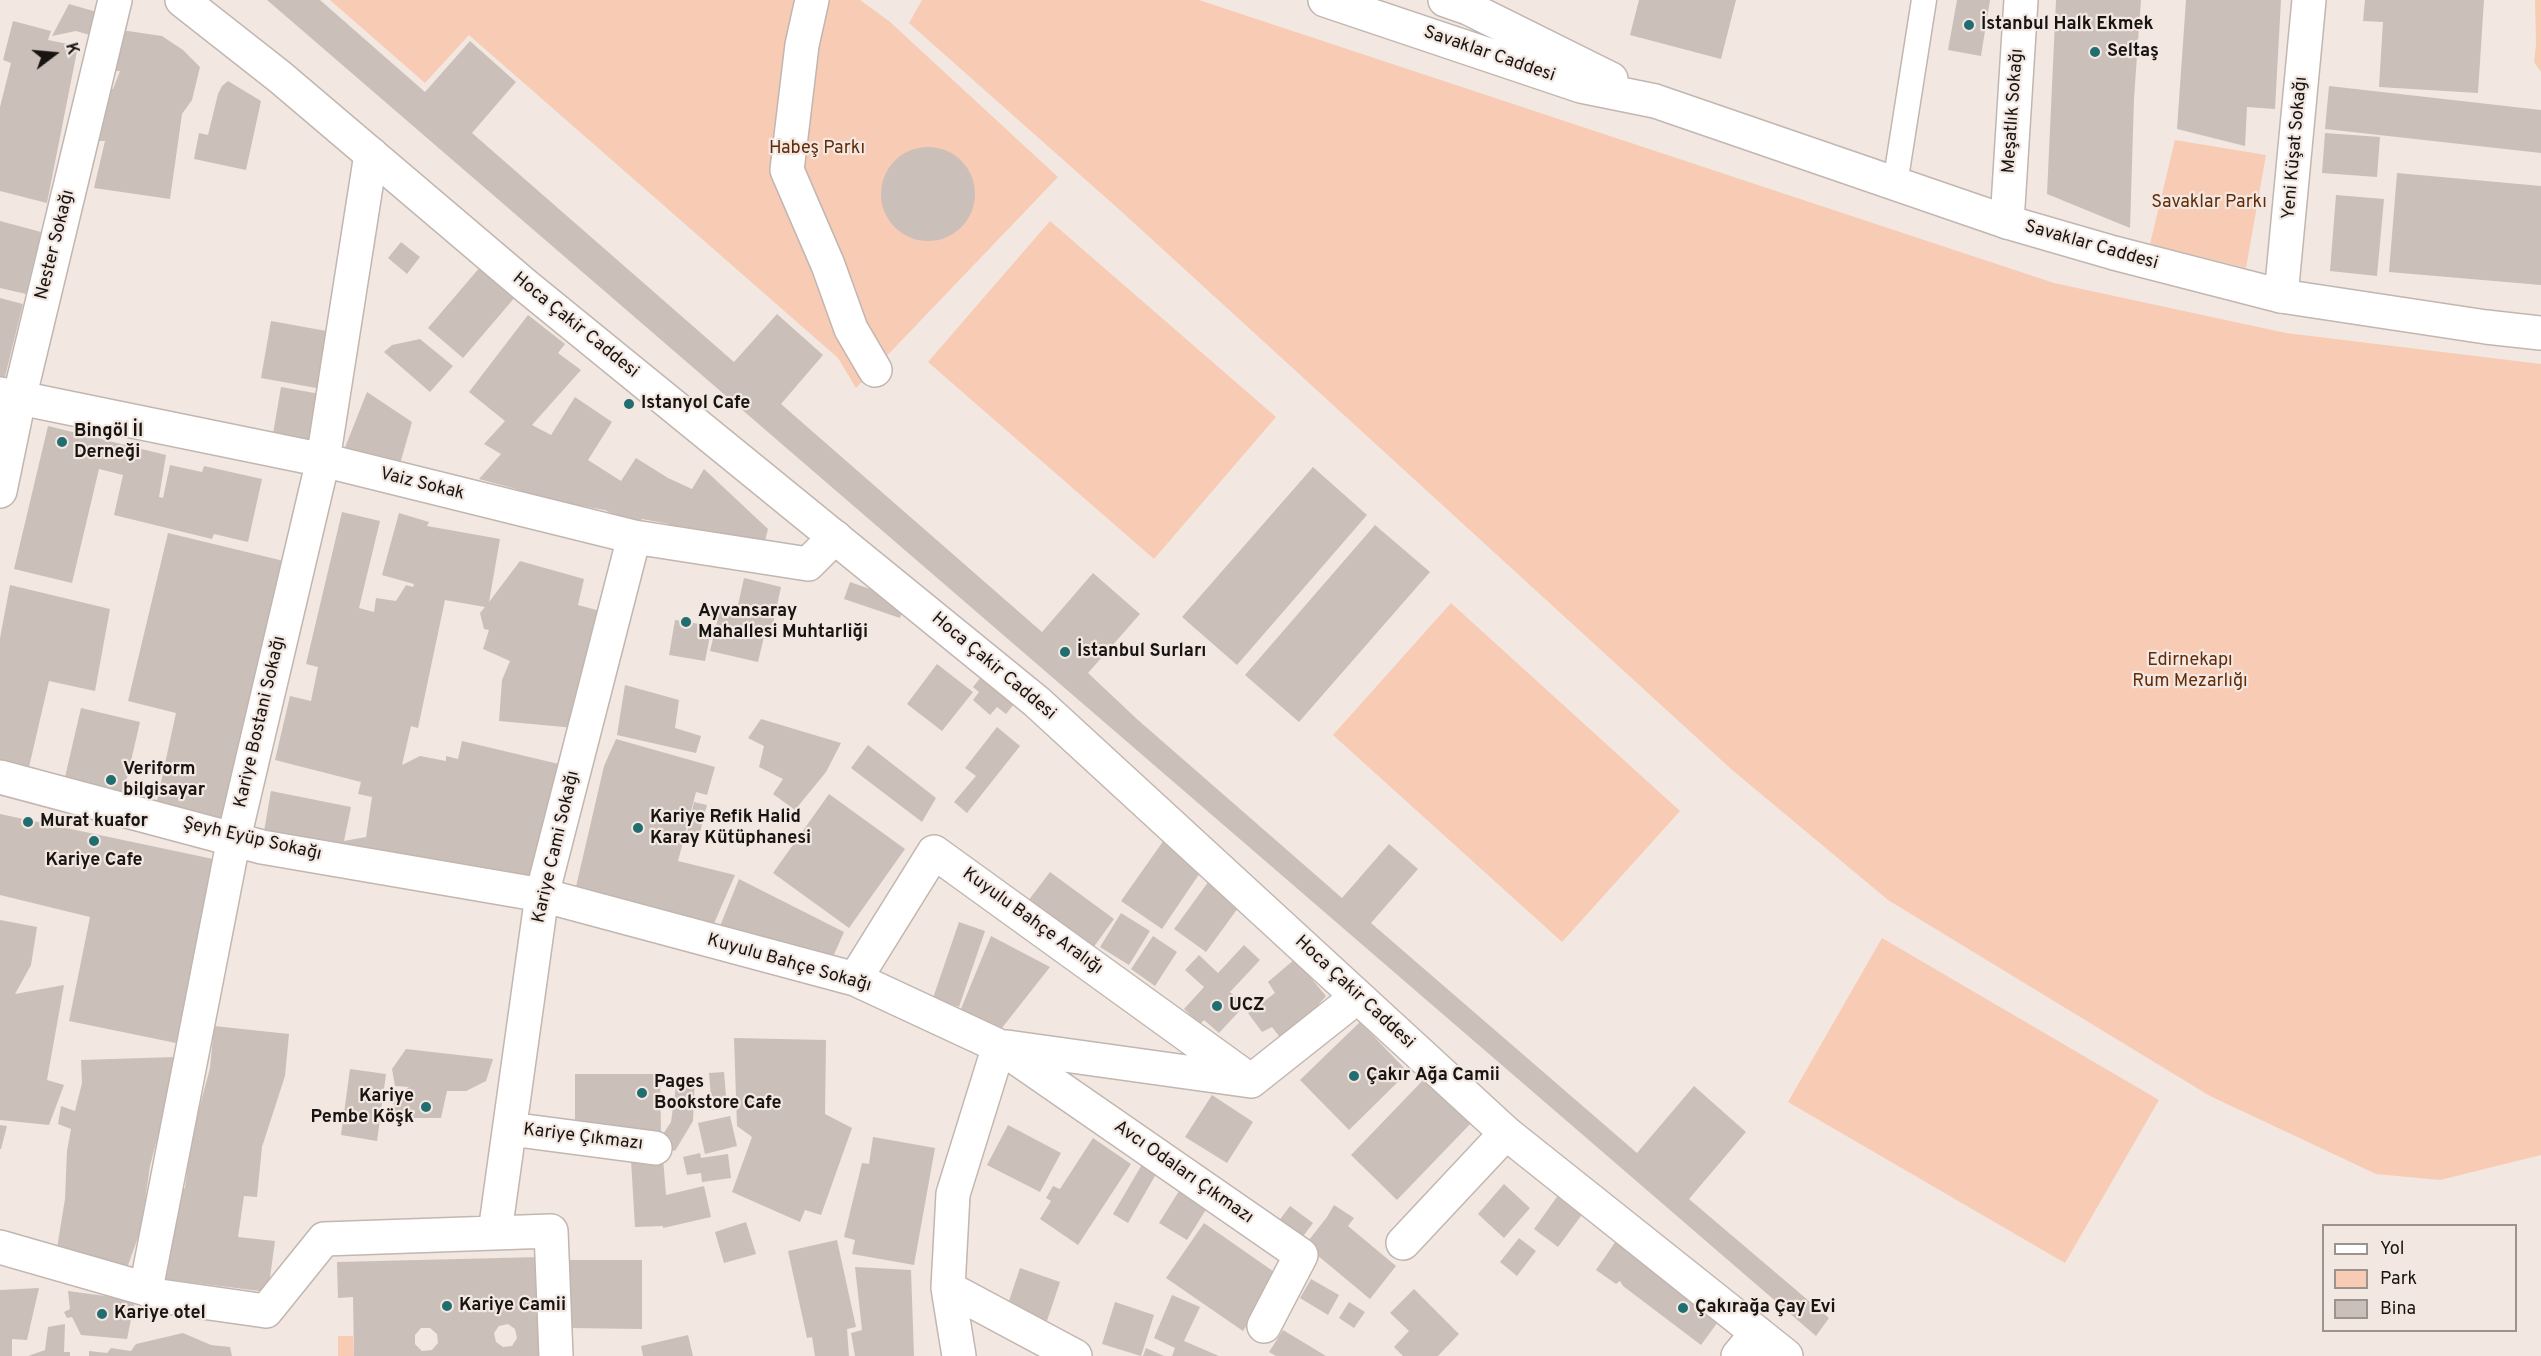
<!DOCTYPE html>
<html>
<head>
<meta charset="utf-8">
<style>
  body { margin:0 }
  #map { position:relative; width:2541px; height:1356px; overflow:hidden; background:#f3e7e1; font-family:Overpass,sans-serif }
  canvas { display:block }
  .legend { position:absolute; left:2322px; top:1224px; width:195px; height:108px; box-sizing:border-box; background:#f3e7e1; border:2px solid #9b938e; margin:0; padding:8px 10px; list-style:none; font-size:18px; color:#181412 }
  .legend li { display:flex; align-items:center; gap:12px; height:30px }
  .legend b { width:30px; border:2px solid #9b938e }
  .north { position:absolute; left:24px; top:24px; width:60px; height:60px; -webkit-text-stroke:4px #f3e7e1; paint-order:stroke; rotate:74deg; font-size:16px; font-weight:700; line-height:24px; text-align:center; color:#181412 }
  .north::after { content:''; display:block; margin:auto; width:21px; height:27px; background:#181412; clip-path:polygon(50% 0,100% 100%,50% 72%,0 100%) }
</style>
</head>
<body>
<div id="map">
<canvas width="2541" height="1356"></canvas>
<ul class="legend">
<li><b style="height:8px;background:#fff"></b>Yol</li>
<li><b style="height:16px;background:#f8cbb4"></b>Park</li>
<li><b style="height:16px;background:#cbbfba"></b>Bina</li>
</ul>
<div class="north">K</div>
</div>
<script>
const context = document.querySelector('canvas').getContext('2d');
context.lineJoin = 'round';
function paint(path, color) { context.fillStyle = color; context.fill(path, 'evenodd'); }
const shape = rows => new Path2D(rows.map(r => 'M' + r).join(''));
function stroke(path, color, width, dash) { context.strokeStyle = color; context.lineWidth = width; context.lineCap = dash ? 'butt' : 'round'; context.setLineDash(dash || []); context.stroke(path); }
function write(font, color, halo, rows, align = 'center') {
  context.font = font + ' Overpass,sans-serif'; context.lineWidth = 4.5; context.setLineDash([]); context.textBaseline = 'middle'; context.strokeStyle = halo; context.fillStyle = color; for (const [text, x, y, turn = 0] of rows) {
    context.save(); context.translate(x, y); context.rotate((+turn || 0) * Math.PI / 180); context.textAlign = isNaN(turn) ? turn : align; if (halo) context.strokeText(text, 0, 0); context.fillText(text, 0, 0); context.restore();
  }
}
const green = shape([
  [330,0,860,0,889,21,1058,177,856,388,838,358,469,35,425,83],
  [922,0,1199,0,2054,283,2286,333,2541,364,2541,1155,2440,1180,2376,1174,2210,1096,1888,900,1731,769,1122,212,909,23],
  [2535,0,2541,0,2541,72,2534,62,2536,45],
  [2175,140,2266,155,2246,268,2150,244],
  [1050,221,1276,417,1154,559,928,362],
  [1451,603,1680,811,1562,942,1333,735],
  [1882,938,2159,1100,2065,1263,1788,1102],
  [338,1336,353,1336,354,1356,338,1356]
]);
const building = shape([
  [267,0,320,0,425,92,470,41,516,82,472,133,734,362,777,314,823,355,781,404,1042,632,1093,573,1140,614,1088,673,1138,720,1342,898,1389,844,1418,869,1371,923,1637,1153,1694,1086,1746,1132,1689,1199,1829,1318,1816,1336],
  [1639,0,1736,0,1721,59,1630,35],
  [1957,0,1990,0,1981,56,1948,50],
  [2056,0,2141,0,2134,98,2130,228,2047,194],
  [2186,0,2281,0,2275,109,2247,107,2245,146,2177,129],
  [2365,0,2484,0,2478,93,2379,87,2383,22,2363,21],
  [69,4,97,12,90,35,76,31,52,36],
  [13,21,51,31,48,40,78,46,47,203,0,191,0,107,11,63,3,60],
  [121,30,162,36,183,50,200,67,192,100,182,114,170,199,94,188,105,141,98,141,106,87,113,89,120,71,113,71],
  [228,81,261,101,246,170,194,159,199,133,208,135,218,94,222,86],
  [2329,86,2541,110,2541,153,2325,129],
  [2325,133,2380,137,2377,177,2322,173],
  '881 194a47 47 0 1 1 94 0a47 47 0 1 1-94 0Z',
  [2397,173,2541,186,2541,285,2389,272],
  [2336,195,2384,199,2377,276,2330,271],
  [0,221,41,232,26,294,0,288],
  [401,242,420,257,407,274,388,258],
  [481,266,516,296,463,358,428,328],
  [0,298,23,304,2,389,0,388],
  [528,315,565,344,558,353,581,370,532,425,551,435,575,397,612,422,588,460,621,481,636,458,668,478,692,489,704,469,768,529,764,545,667,527,669,524,642,519,637,526,605,510,535,498,516,489,479,479,501,454,484,444,505,421,469,392],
  [271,321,332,332,322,389,261,378],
  [420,339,453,366,430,392,384,352,392,345],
  [281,387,320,394,312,441,273,434],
  [367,392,412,422,400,464,342,455],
  [48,426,166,455,159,497,163,498,170,465,202,472,204,466,262,479,248,542,214,534,212,539,114,515,123,475,99,469,72,583,14,569],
  [1313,467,1367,515,1237,665,1182,617],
  [342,512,380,521,359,608,374,612,376,598,396,601,406,585,413,587,414,584,382,575,399,513,429,522,427,526,500,539,489,602,520,561,584,579,578,605,600,611,575,728,499,721,502,680,510,661,483,649,489,630,484,629,480,613,485,607,445,600,418,728,411,726,402,765,420,756,446,761,446,756,458,759,462,741,563,765,535,885,422,858,263,837,271,791,351,807,344,841,366,837,372,797,358,794,361,782,275,760,290,696,311,701,318,667,306,664],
  [1375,525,1430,572,1299,722,1245,675],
  [168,533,288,562,227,822,156,805,176,713,128,701],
  [744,578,781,587,772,629,766,628,758,662,710,651,720,610,736,614],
  [850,582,905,601,900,618,844,599],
  [10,585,110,609,95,691,49,681,26,780,0,774,0,638],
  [675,620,712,626,705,661,669,655],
  [937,664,973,692,942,731,907,704],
  [985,672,1018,699,1006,714,997,707,990,715,973,700,979,692,973,687],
  [625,685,679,700,675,728,701,736,696,753,617,735],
  [81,708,140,722,121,804,62,790],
  [761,719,841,743,826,772,795,810,773,794,783,779,759,767,764,746,748,738],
  [997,727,1020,746,967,813,954,802,976,776,965,768],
  [616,739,715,767,707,795,696,792,678,861,735,875,712,928,575,891,604,766],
  [868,745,936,798,922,822,851,768],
  [829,794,905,849,849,928,773,873],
  [694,802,707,805,698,840,686,837],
  [0,814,213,859,176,1043,69,1021,90,917,0,895],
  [1164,840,1204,867,1162,929,1121,901],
  [1050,872,1114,919,1093,948,1028,901],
  [1214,874,1246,897,1206,952,1174,929],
  [739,879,844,932,832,959,718,931],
  [1121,913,1150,931,1129,965,1100,947],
  [0,920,37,927,31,965,15,994,64,985,47,1080,64,1085,49,1125,0,1120],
  [959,922,985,931,959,1007,933,998],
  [991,936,1050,967,994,1038,958,1016],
  [1153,936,1177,952,1155,986,1131,969],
  [1244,945,1260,960,1230,992,1245,1005,1219,1033,1204,1020,1200,1024,1184,1009,1204,987,1185,970,1199,955,1218,973],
  [1295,959,1326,996,1285,1044,1272,1027,1262,1032,1248,1013,1275,993,1268,982],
  [1360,1022,1408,1072,1349,1130,1300,1080],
  [214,1026,289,1034,285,1076,262,1147,257,1197,244,1196,238,1237,275,1241,268,1292,163,1279,179,1191,185,1188,191,1139,210,1068],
  [734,1038,826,1040,825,1114,852,1128,821,1215,805,1210,800,1222,732,1192,752,1137,737,1126],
  [406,1049,493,1059,486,1081,466,1091,447,1091,441,1118,397,1118,393,1101,409,1087,395,1086,392,1069],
  [175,1057,170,1090,150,1166,141,1229,127,1268,57,1248,65,1199,67,1151,71,1129,58,1124,61,1106,75,1111,82,1083,81,1060],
  [350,1069,386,1074,377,1141,341,1135],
  [724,1072,727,1108,712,1110,709,1073],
  [575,1074,660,1074,661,1132,575,1133],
  [695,1076,693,1121,675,1151,657,1143,671,1122,677,1079],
  [1427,1076,1474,1120,1397,1200,1351,1155],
  [1212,1095,1253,1122,1227,1163,1185,1137],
  [730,1116,737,1146,705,1154,698,1123],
  [0,1125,7,1126,1,1149,0,1149],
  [1008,1125,1061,1153,1040,1192,987,1165],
  [873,1137,935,1148,914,1265,852,1254,855,1240,844,1237,862,1163,869,1164],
  [1093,1138,1131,1164,1078,1245,1040,1219,1051,1201,1046,1198,1053,1186,1060,1189],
  [700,1153,701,1158,728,1154,731,1178,702,1182,701,1173,687,1175,683,1157],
  [663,1158,666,1195,704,1186,711,1217,663,1228,663,1226,635,1227,631,1160],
  [1144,1161,1159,1169,1128,1223,1113,1214],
  [1184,1183,1212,1200,1187,1240,1159,1223],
  [1504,1184,1530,1208,1504,1238,1478,1214],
  [1559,1194,1584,1212,1558,1247,1534,1229],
  [1334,1205,1354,1218,1348,1226,1396,1266,1370,1299,1305,1245,1327,1217],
  [1290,1206,1313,1223,1298,1243,1275,1226],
  [746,1222,756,1254,724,1263,715,1232],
  [1204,1223,1280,1276,1243,1331,1166,1278],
  [1519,1238,1536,1251,1517,1276,1500,1262],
  [1618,1238,1723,1315,1701,1345,1623,1286,1620,1281,1616,1284,1596,1270],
  [837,1240,856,1327,847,1329,849,1356,815,1356,812,1337,807,1338,788,1251],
  [541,1257,543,1356,354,1356,353,1297,338,1298,337,1262],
  [508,1324,515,1329,517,1338,512,1346,503,1347,496,1342,494,1333,499,1326],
  [421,1328,430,1328,437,1334,438,1343,432,1350,422,1351,415,1344,415,1335],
  [570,1260,642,1260,642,1329,569,1328],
  [855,1267,911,1270,914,1356,855,1356,851,1333,862,1330],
  [1020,1268,1060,1282,1047,1321,1007,1307],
  [1311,1279,1339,1295,1328,1315,1300,1298],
  [39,1288,27,1340,12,1339,12,1356,0,1356,0,1290],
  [1414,1289,1459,1334,1438,1356,1403,1356,1394,1347,1409,1331,1390,1313],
  [68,1291,135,1300,127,1339,81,1335,72,1317,67,1318,64,1312,70,1309],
  [1172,1295,1200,1307,1184,1341,1219,1356,1172,1356,1175,1348,1154,1338],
  [1115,1302,1154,1315,1141,1356,1102,1344],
  [1349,1302,1365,1312,1354,1328,1339,1318],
  [65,1324,64,1352,70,1352,70,1356,28,1356,45,1350,48,1327],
  [1283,1330,1326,1356,1276,1356,1269,1352],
  [183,1333,211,1345,230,1347,232,1356,89,1356,89,1351,107,1353,111,1348,131,1351,136,1344],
  [688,1335,693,1356,643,1356,641,1346],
  [1146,1348,1164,1356,1143,1356]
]);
const service = shape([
  [1895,184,1924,0]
]);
const pedestrian = shape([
  [812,0,802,45,787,170,828,265,851,329,875,370]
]);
const minor = shape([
  [2007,222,2021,0],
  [2281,296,2309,0],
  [0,394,323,460,634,537,808,564,835,537],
  [0,777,262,847,542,895,855,979,999,1046,1301,1255,1264,1326],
  [855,979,934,852,1251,1081],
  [1007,1047,1251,1081,1357,997],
  [510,1129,655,1148],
  [495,1232,542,895,634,537],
  [1403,1243,1506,1133],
  [0,1247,146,1289,160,1296,266,1311,324,1239,551,1231,556,1356],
  [948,1288,1075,1356],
  [146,1289,234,838,323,460,371,154],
  [959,1356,948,1288,953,1194,999,1046],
  [1738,1356,1757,1333]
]);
const tertiary = shape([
  [182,0,280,77,526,286,1037,702,1506,1133,1786,1356],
  [0,491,19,399,115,0]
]);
const primary = shape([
  [1325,0,1581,86,1655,101,2007,222,2114,253,2281,296,2486,327,2541,333],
  [1445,0,1468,8,1611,79]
]);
const markers = [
  [1969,25,6,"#226d70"],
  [2095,52,6,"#226d70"],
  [629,404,6,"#226d70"],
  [62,442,6,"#226d70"],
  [686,622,6,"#226d70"],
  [1065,652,6,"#226d70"],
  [111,780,6,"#226d70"],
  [28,822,6,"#226d70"],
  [638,828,6,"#226d70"],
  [94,841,6,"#226d70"],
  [1217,1006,6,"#226d70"],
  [1354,1076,6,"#226d70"],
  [642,1093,6,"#226d70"],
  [426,1107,6,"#226d70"],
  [447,1306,6,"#226d70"],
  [1683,1308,6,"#226d70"],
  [102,1314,6,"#226d70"]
];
const poiNames = [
  ["İstanbul Halk Ekmek",1981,25],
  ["Seltaş",2107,52],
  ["Istanyol Cafe",641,404],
  ["Bingöl İl",74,432],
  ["Derneği",74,453],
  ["Ayvansaray",698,612],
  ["Mahallesi Muhtarliği",698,633],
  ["İstanbul Surları",1077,652],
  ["Veriform",123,770],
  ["bilgisayar",123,791],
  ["Kariye Refik Halid",650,818],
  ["Karay Kütüphanesi",650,839],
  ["Murat kuafor",40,822],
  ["Kariye Cafe",94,861,"center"],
  ["UCZ",1229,1006],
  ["Çakır Ağa Camii",1366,1076],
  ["Pages",654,1083],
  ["Bookstore Cafe",654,1104],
  ["Kariye",414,1097,"right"],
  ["Pembe Köşk",414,1118,"right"],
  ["Kariye Camii",459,1306],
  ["Çakırağa Çay Evi",1695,1308],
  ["Kariye otel",114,1314]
];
const streetNames = [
  ["Savaklar Caddesi",1489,55,19],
  ["Meşatlık Sokağı",2014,111,-86],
  ["Yeni Küşat Sokağı",2296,148,-85],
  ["Nester Sokağı",56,245,-76],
  ["Savaklar Caddesi",2091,246,16],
  ["Hoca Çakir Caddesi",575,326,39],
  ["Vaiz Sokak",422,485,14],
  ["Hoca Çakir Caddesi",993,667,40],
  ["Kariye Bostani Sokağı",261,722,-77],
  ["Şeyh Eyüp Sokağı",252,840,13],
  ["Kariye Cami Sokağı",557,847,-77],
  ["Kuyulu Bahçe Aralığı",1032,922,36],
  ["Kuyulu Bahçe Sokağı",789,964,16],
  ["Hoca Çakir Caddesi",1354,993,43],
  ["Kariye Çıkmazı",583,1138,7],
  ["Avcı Odaları Çıkmazı",1183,1173,35]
];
const parkNames = [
  ["Habeş Parkı",817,149],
  ["Savaklar Parkı",2209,203],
  ["Edirnekapı",2190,661],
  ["Rum Mezarlığı",2190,682]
];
paint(green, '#f8cbb4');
paint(building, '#cbbfba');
stroke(service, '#c2b6b0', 27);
stroke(pedestrian, '#c2b6b0', 36);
stroke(minor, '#c2b6b0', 36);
stroke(tertiary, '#c2b6b0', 36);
stroke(primary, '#c2b6b0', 36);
stroke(service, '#fff', 24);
stroke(pedestrian, '#fff', 33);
stroke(minor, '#fff', 33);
stroke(tertiary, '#fff', 33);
stroke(primary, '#fff', 33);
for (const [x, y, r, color] of markers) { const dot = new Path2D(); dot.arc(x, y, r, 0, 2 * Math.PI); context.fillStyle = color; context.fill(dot); stroke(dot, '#f3e7e1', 2); }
write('bold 18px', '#181412', '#f3e7e1', poiNames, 'left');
write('18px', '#181412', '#f3e7e1', streetNames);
write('18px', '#622c08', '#f3e7e1', parkNames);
</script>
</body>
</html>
